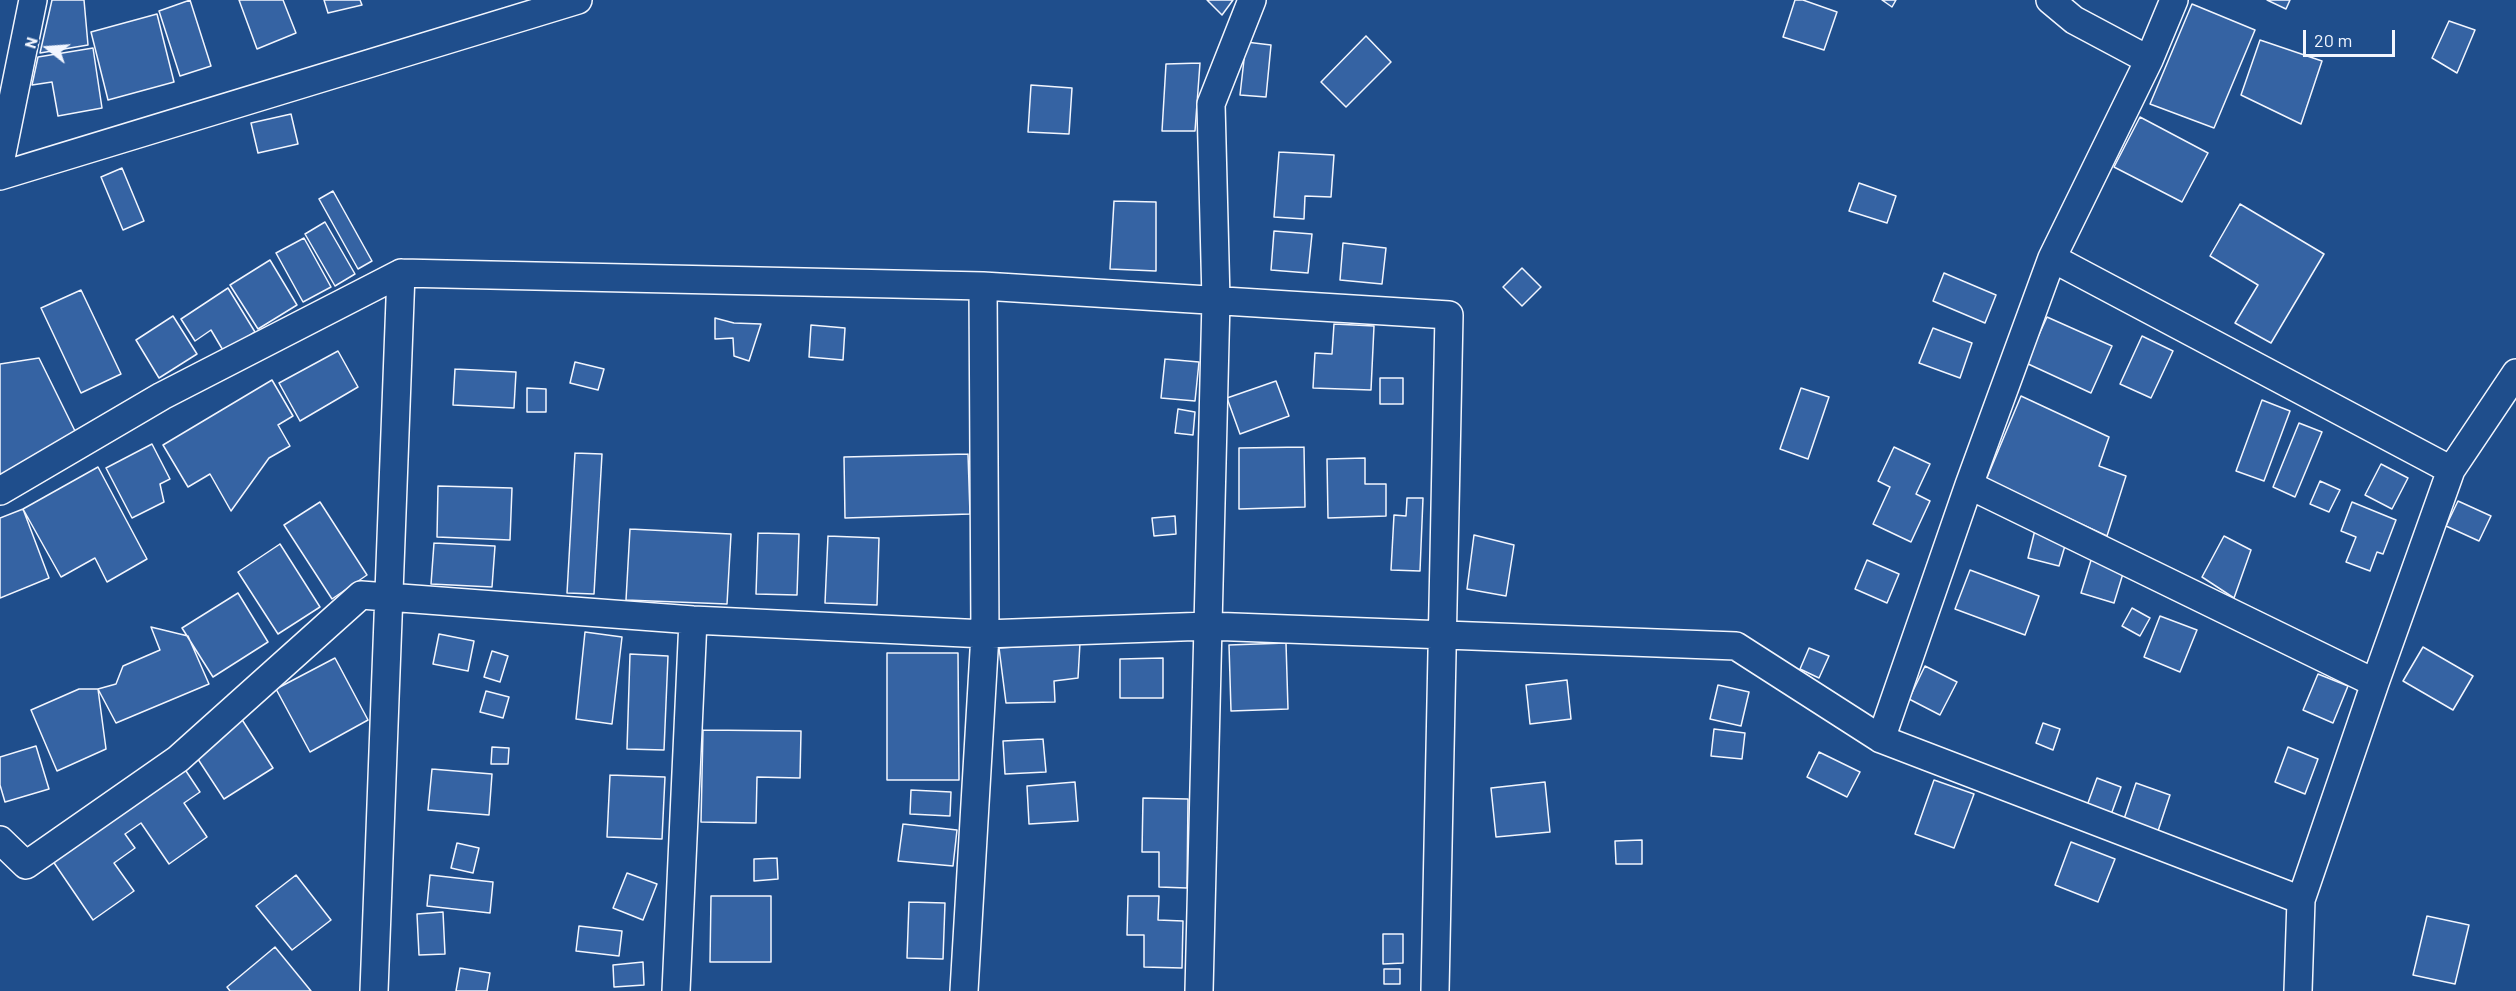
<!DOCTYPE html>
<html>
<head>
<meta charset="utf-8">
<style>
  body { margin:0 }
  #map { position:relative; width:2516px; height:991px; overflow:hidden; background:#1f4e8c; font-family:Barlow,sans-serif }
  canvas { display:block }
  .north { position:absolute; left:18px; top:18px; width:60px; height:60px; -webkit-text-stroke:4px #1f4e8c; paint-order:stroke; rotate:287deg; font-size:16px; font-weight:700; line-height:24px; text-align:center; color:#f2f6ff }
  .north::after { content:''; display:block; margin:auto; width:21px; height:27px; background:#f2f6ff; clip-path:polygon(50% 0,100% 100%,50% 72%,0 100%) }
  .scale { position:absolute; left:2303px; top:30px; width:92px; height:27px; box-sizing:border-box; border:3px solid #f2f6ff; border-top:0; padding-left:8px; font-size:18px; line-height:21px; white-space:nowrap; color:#f2f6ff; -webkit-text-stroke:4px #1f4e8c; paint-order:stroke }
</style>
</head>
<body>
<div id="map">
<canvas width="2516" height="991"></canvas>
<div class="north">N</div>
<div class="scale">20 m</div>
</div>
<script>
const context = document.querySelector('canvas').getContext('2d');
context.lineJoin = 'round';
function paint(path, color) { context.fillStyle = color; context.fill(path, 'evenodd'); }
const shape = rows => new Path2D(rows.map(r => 'M' + r).join(''));
function stroke(path, color, width, dash) { context.strokeStyle = color; context.lineWidth = width; context.lineCap = dash ? 'butt' : 'round'; context.setLineDash(dash || []); context.stroke(path); }
const building = shape([
  [52,0,84,0,88,45,40,53,52,0],
  [190,0,211,66,180,76,159,11,190,0],
  [239,0,283,0,296,33,257,49,239,0],
  [324,0,360,0,362,5,328,13,324,0],
  [1207,0,1233,0,1222,15,1207,0],
  [1795,0,1803,0,1837,12,1824,50,1783,37,1795,0],
  [1882,0,1896,0,1892,7,1882,0],
  [2267,0,2290,0,2286,9,2267,0],
  [2192,4,2255,30,2214,128,2150,104,2192,4],
  [157,14,174,82,108,100,91,32,157,14],
  [2449,21,2475,30,2457,73,2432,58,2449,21],
  [1366,36,1391,62,1346,107,1321,82,1366,36],
  [2260,40,2322,61,2301,124,2241,95,2260,40],
  [1246,42,1271,45,1266,97,1240,95,1246,42],
  [93,48,102,108,58,116,52,82,32,85,38,57,93,48],
  [1200,63,1195,131,1162,131,1166,64,1200,63],
  [1031,85,1072,88,1069,134,1028,132,1031,85],
  [291,114,298,144,258,153,251,123,291,114],
  [2140,117,2208,153,2182,202,2114,167,2140,117],
  [1279,152,1334,155,1331,197,1305,196,1304,219,1274,217,1279,152],
  [122,168,144,221,123,230,101,177,122,168],
  [1859,183,1896,196,1887,223,1849,211,1859,183],
  [333,191,372,261,358,269,319,199,333,191],
  [1114,201,1156,202,1156,271,1110,269,1114,201],
  [2240,204,2324,254,2271,343,2235,323,2258,285,2210,256,2240,204],
  [325,222,355,274,335,286,305,234,325,222],
  [1274,231,1312,234,1308,273,1271,270,1274,231],
  [304,238,331,287,303,302,276,253,304,238],
  [1343,243,1386,248,1382,284,1340,280,1343,243],
  [270,260,297,305,258,329,230,285,270,260],
  [1522,268,1541,287,1522,306,1503,287,1522,268],
  [1944,273,1996,295,1985,323,1933,301,1944,273],
  [228,288,255,332,224,352,211,330,195,341,181,319,228,288],
  [81,290,121,374,81,393,41,308,81,290],
  [173,316,197,354,159,378,136,340,173,316],
  [2047,317,2112,346,2091,393,2026,363,2047,317],
  [715,318,734,323,761,324,749,361,734,356,733,338,715,339,715,318],
  [1334,324,1374,326,1371,390,1313,388,1315,353,1332,354,1334,324],
  [811,325,845,328,843,360,809,357,811,325],
  [1933,328,1972,343,1960,378,1919,363,1933,328],
  [2142,336,2173,351,2151,398,2120,384,2142,336],
  [338,351,358,387,300,421,279,383,338,351],
  [39,358,76,433,0,475,0,364,39,358],
  [1165,359,1199,362,1195,401,1161,398,1165,359],
  [575,362,604,369,598,390,570,383,575,362],
  [455,369,516,372,514,408,453,405,455,369],
  [1380,378,1403,378,1403,404,1380,404,1380,378],
  [272,380,293,416,278,425,290,446,269,458,231,511,210,474,188,487,163,445,272,380],
  [1276,381,1289,416,1240,434,1227,398,1276,381],
  [527,388,546,389,546,412,527,412,527,388],
  [1801,388,1829,397,1808,459,1780,449,1801,388],
  [2021,396,2109,437,2099,466,2126,476,2107,536,1986,480,2021,396],
  [2262,400,2290,411,2264,481,2236,471,2262,400],
  [1178,409,1195,412,1193,435,1175,433,1178,409],
  [2299,423,2322,432,2295,497,2273,487,2299,423],
  [152,444,170,479,160,484,164,502,132,518,106,468,152,444],
  [1304,447,1305,507,1239,509,1239,448,1304,447],
  [1894,447,1930,464,1916,494,1930,501,1911,542,1873,524,1890,487,1878,481,1894,447],
  [575,453,602,454,594,594,567,593,575,453],
  [968,454,970,514,845,518,844,457,968,454],
  [1365,458,1365,484,1386,484,1386,516,1328,518,1327,459,1365,458],
  [2381,464,2408,478,2392,509,2365,495,2381,464],
  [98,467,147,559,107,582,95,558,61,577,23,509,98,467],
  [2320,481,2340,490,2329,512,2310,504,2320,481],
  [438,486,512,488,510,540,437,537,438,486],
  [1407,498,1423,498,1420,571,1391,570,1394,515,1406,516,1407,498],
  [2458,501,2491,516,2479,541,2446,526,2458,501],
  [320,502,367,575,332,599,284,525,320,502],
  [2352,502,2396,520,2383,554,2377,552,2370,571,2346,562,2356,537,2341,531,2352,502],
  [23,509,49,578,0,598,0,518,23,509],
  [1175,516,1176,534,1154,536,1152,518,1175,516],
  [630,529,731,534,727,604,626,600,630,529],
  [2035,530,2067,539,2059,566,2028,558,2035,530],
  [758,533,799,534,797,595,756,594,758,533],
  [1474,535,1514,545,1506,596,1467,589,1474,535],
  [828,536,879,538,877,605,825,603,828,536],
  [2224,536,2251,550,2234,598,2202,577,2224,536],
  [434,543,495,546,492,587,431,584,434,543],
  [280,544,320,607,278,634,238,572,280,544],
  [2092,557,2125,567,2114,603,2081,593,2092,557],
  [1867,560,1899,574,1887,603,1855,589,1867,560],
  [1970,570,2039,596,2025,635,1955,609,1970,570],
  [238,593,268,642,213,677,182,628,238,593],
  [2132,608,2150,618,2140,636,2122,626,2132,608],
  [2160,616,2197,630,2180,672,2144,657,2160,616],
  [151,627,188,636,209,684,116,723,98,689,116,684,123,666,160,650,151,627],
  [585,632,622,637,612,724,576,719,585,632],
  [439,634,474,641,468,671,433,664,439,634],
  [1080,643,1078,678,1054,681,1055,702,1006,703,999,648,1080,643],
  [1286,643,1288,709,1231,711,1229,645,1286,643],
  [2423,647,2473,676,2453,710,2403,681,2423,647],
  [1809,648,1829,656,1819,678,1800,669,1809,648],
  [492,651,508,656,500,682,484,677,492,651],
  [887,653,958,653,959,780,887,780,887,653],
  [630,654,668,656,664,750,627,749,630,654],
  [335,658,368,720,310,752,276,689,335,658],
  [1163,658,1163,698,1120,698,1120,659,1163,658],
  [1925,666,1957,682,1940,715,1909,699,1925,666],
  [2318,674,2348,686,2333,723,2303,710,2318,674],
  [1567,680,1571,719,1530,724,1526,685,1567,680],
  [1718,685,1749,692,1741,726,1710,719,1718,685],
  [79,689,98,689,106,749,57,771,31,710,79,689],
  [486,691,509,697,503,718,480,712,486,691],
  [241,718,273,768,224,799,192,750,241,718],
  [2043,723,2060,729,2053,750,2036,743,2043,723],
  [1714,729,1745,733,1742,759,1711,756,1714,729],
  [703,730,801,731,800,778,757,777,756,823,701,822,703,730],
  [1043,739,1046,772,1005,774,1003,741,1043,739],
  [36,746,49,789,5,802,0,785,0,757,36,746],
  [492,747,509,748,508,764,491,764,492,747],
  [2288,747,2318,759,2305,794,2275,782,2288,747],
  [1819,752,1860,772,1847,797,1807,777,1819,752],
  [178,759,200,792,184,803,207,837,169,864,141,823,125,834,135,848,114,863,134,891,93,920,46,851,178,759],
  [432,769,492,774,489,815,428,810,432,769],
  [610,775,665,777,662,839,607,837,610,775],
  [2097,778,2121,787,2108,823,2084,814,2097,778],
  [1934,780,1974,794,1954,848,1915,834,1934,780],
  [1075,782,1078,821,1029,824,1027,786,1075,782],
  [1545,782,1550,832,1496,837,1491,788,1545,782],
  [2136,783,2170,795,2155,840,2121,828,2136,783],
  [911,790,951,792,950,816,910,814,911,790],
  [1143,798,1188,799,1187,888,1159,887,1159,852,1142,852,1143,798],
  [903,824,957,830,953,866,898,861,903,824],
  [1642,840,1642,864,1616,864,1615,841,1642,840],
  [2071,842,2115,859,2098,902,2055,885,2071,842],
  [457,843,479,848,473,873,451,868,457,843],
  [777,858,778,879,754,881,754,859,777,858],
  [627,873,657,884,643,920,613,908,627,873],
  [296,875,331,920,292,950,256,906,296,875],
  [430,875,493,882,490,913,427,906,430,875],
  [711,896,771,896,771,962,710,962,711,896],
  [1128,896,1159,896,1158,920,1183,921,1182,968,1144,967,1144,935,1127,935,1128,896],
  [909,902,945,903,943,959,907,958,909,902],
  [443,912,445,954,419,955,417,914,443,912],
  [2427,916,2469,925,2455,984,2413,975,2427,916],
  [579,926,622,931,619,956,576,951,579,926],
  [1383,934,1403,934,1403,963,1383,964,1383,934],
  [275,947,311,991,230,991,227,987,275,947],
  [643,962,644,985,614,987,613,965,643,962],
  [460,968,490,973,487,991,456,991,460,968],
  [1384,969,1400,969,1400,984,1384,984,1384,969]
]);
const street = shape([
  [2050,0,2074,20,2149,60],
  [0,163,33,0],
  [0,176,578,0],
  [2052,258,2451,470],
  [1969,485,2375,683],
  [0,491,162,396,401,273,983,286,1449,315,1435,991],
  [1881,739,1969,485,2052,258,2149,60,2174,0],
  [0,840,26,865,178,759,361,595,693,620,985,634,1208,626,1736,646,1881,739,2301,900],
  [374,991,401,273],
  [676,991,693,620],
  [964,991,985,634,983,286],
  [1199,991,1216,300,1211,104,1252,0],
  [2298,991,2301,900,2375,683,2451,470,2516,373]
]);
paint(building, '#3563a3');
stroke(building, '#f2f6ff', 1.5);
stroke(street, '#f2f6ff', 30);
stroke(street, '#1f4e8c', 27);
</script>
</body>
</html>
